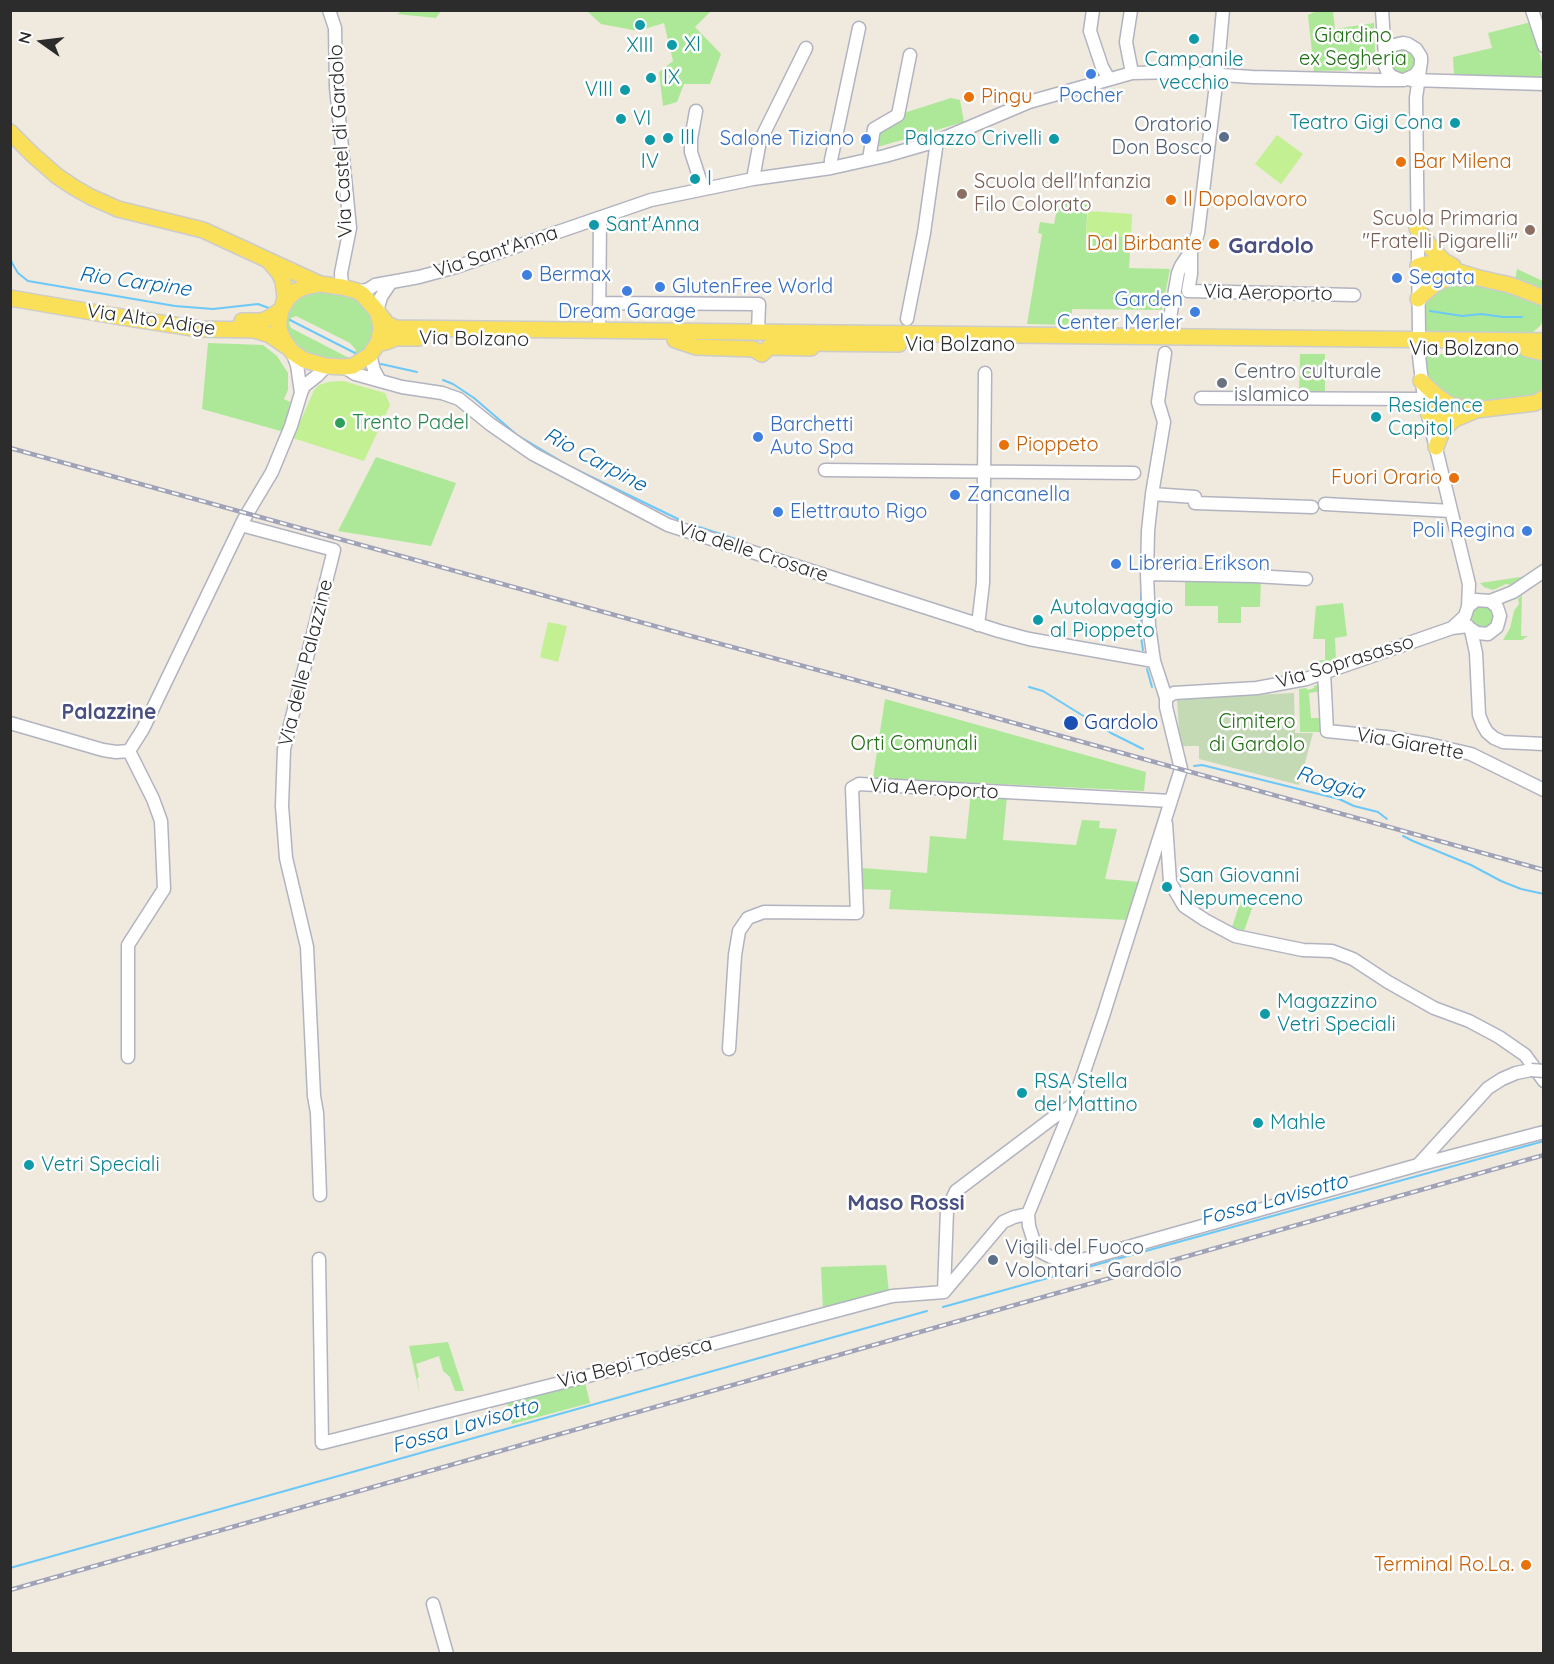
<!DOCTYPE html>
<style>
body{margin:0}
#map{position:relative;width:1554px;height:1664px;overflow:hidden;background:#efe9de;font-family:Quicksand,sans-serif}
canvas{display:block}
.frame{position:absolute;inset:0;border:12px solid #2c2c2c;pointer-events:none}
.north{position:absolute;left:12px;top:12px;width:60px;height:60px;-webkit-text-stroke:4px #fff;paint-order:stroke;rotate:284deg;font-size:16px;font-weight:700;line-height:24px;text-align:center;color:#2c2c2c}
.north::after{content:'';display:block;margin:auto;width:21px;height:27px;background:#2c2c2c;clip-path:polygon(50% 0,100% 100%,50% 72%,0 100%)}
</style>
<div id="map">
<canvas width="1554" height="1664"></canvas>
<div class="frame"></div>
<div class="north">N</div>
</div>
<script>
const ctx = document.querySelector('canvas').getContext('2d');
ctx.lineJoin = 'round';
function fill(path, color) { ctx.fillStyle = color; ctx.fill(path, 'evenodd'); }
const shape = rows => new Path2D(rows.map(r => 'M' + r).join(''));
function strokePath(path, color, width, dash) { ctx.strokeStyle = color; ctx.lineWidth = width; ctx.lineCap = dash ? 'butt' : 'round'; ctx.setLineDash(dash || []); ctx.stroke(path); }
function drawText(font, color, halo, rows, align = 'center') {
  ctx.font = font + ' Quicksand,sans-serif'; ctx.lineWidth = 5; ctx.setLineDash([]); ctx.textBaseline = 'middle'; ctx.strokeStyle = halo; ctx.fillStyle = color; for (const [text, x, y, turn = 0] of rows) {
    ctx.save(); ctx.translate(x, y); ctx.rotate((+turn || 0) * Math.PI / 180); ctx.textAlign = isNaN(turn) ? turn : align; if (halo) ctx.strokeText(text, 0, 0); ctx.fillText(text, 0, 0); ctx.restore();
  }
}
fill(shape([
 [1319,10,1333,11,1335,29,1374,23,1375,52,1374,59,1369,66,1365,70,1314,71,1308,15],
 [402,11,402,10,441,11,436,18,397,14],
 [587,11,711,11,695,27,721,54,710,84,684,84,677,102,663,106,659,72,673,61,664,23,638,31,601,24],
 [1531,22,1543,66,1543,79,1454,77,1453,57,1492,48,1488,33],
 [1406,48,1416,57,1413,70,1402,75,1391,69,1390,55,1393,51],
 [951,98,960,100,964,122,874,148,877,130,907,112],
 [1059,199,1088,200,1086,234,1131,237,1129,268,1170,269,1162,310,1072,309,1071,325,1027,324,1042,234,1038,233,1040,222,1054,224],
 [1517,269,1543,281,1543,292,1515,281],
 [1466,282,1529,298,1541,306,1543,312,1543,320,1541,325,1532,333,1525,334,1423,334,1422,300,1437,286],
 [314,292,323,292,341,295,356,300,362,304,371,315,373,321,374,330,373,338,364,352,350,360,331,359,312,355,296,347,288,333,287,317,290,309,299,298],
 [296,316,350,343,356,350,354,356,349,358,291,328,289,323,291,318],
 [208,343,263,345,277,356,288,373,288,390,284,399,290,402,284,432,202,409],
 [1300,354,1325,354,1325,395,1299,394],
 [1423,354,1531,354,1543,359,1543,392,1536,397,1451,404,1426,380],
 [376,457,456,483,431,546,338,531],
 [1527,576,1511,585,1506,584,1493,590,1484,587,1480,583],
 [1185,578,1261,579,1260,607,1241,607,1241,623,1218,623,1218,606,1185,606],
 [1522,595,1521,636,1528,636,1522,640,1503,640,1510,628,1514,611,1519,604,1518,599],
 [1343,603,1347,636,1335,638,1336,661,1311,669,1311,661,1325,660,1325,639,1313,639,1316,606],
 '1472 617a11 11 0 1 1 22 0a11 11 0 1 1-22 0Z',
 [1322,684,1322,691,1309,693,1311,718,1324,718,1325,732,1300,732,1299,689,1306,688,1308,690,1314,688,1314,686],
 [885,699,1146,772,1144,791,873,778],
 [971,793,1007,796,1003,840,1076,845,1082,820,1100,821,1099,828,1117,829,1105,879,1139,882,1127,920,889,909,891,890,861,889,862,868,927,873,930,836,966,839],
 [1243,894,1256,897,1244,931,1232,927],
 [886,1265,889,1292,823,1310,821,1267],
 [448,1342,464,1391,455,1391,450,1377,443,1371,439,1356,416,1364,419,1377,417,1378,420,1395,409,1346],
 [584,1378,590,1403,512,1424,506,1399]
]), '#ade898');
fill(shape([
 [1294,693,1295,733,1313,733,1299,785,1199,759,1199,746,1180,746,1177,699]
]), '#c4dab4');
fill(shape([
 [1277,135,1303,154,1281,184,1255,164],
 [1088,211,1132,214,1131,237,1086,234],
 [343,381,385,393,390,405,364,461,293,438,314,390,319,385,328,382],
 [548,622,567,626,558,662,540,657]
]), '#c2f093');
strokePath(shape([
 [1212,65,1213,52],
 [10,256,12,263,18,273,28,281,175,306,213,309,258,304,269,308],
 [1430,311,1462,316,1481,314,1503,317,1522,317],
 [290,320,355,353],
 [381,364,417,372],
 [443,380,453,384,474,398,517,435,564,463],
 [571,467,678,519],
 [693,525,745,542],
 [1141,592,1141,637,1143,650],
 [1147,669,1152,687],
 [1029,687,1043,691,1111,733,1143,749],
 [1194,766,1202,765,1339,799,1354,806,1378,812,1387,819],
 [1403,836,1413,841,1471,865,1501,881,1521,889,1544,894],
 [943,1307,1544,1141],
 [10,1568,927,1311]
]), '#6bc8f7', 2);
const minor = shape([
 [329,10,335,28,336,87,350,228,341,273,342,287],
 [1093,10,1090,31,1102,67,1109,79],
 [1131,10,1126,42,1132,73],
 [1382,10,1385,57],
 [1532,10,1544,46],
 [1411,80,1544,84],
 [696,111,691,139,691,152,703,189],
 [869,159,874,129,898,115,910,55],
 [831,168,831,160,859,28],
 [753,179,760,141,806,48],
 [1191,251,1191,274,1188,291,1354,295],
 [357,291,367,290,375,285,419,277,456,267,651,200,753,179,831,168,885,156,937,141,1029,102,1132,73,1178,72,1252,77,1379,80,1404,80,1415,75,1420,68,1421,62,1421,57,1416,49,1408,44,1403,43,1394,45,1390,48,1386,53,1384,63,1387,71,1391,76,1401,80],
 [599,303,759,304,758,332],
 [377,311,381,297,391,282],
 [907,319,924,233,937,141],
 [1168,329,1178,273,1181,266,1193,248,1198,233,1217,76,1223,10],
 [599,330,600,218],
 [1419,331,1416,98,1420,69],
 [292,352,297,365,301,393],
 [1165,353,1158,402,1164,422,1152,494,1148,531,1147,574,1149,626,1154,661,1166,698,1166,707,1181,769,1103,1016,1073,1104,1028,1214,1029,1226,1035,1245,1041,1252,1057,1260,1073,1262,1089,1258,1418,1165,1544,1132],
 [370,355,374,370,380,381],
 [1419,356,1424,399,1469,584,1468,607,1465,616,1452,628],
 [344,367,355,374,402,387,442,393,459,399,490,424,533,454,668,525,999,631,1029,639,1154,661],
 [1201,398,1424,399],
 [825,470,1134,473],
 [1152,494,1195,497,1195,503,1312,507],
 [1325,504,1451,511],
 [241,525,334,550,284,749,282,806,286,858,307,947,314,1096,317,1113,320,1195],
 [1147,574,1254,576,1306,579],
 [1490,601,1513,592,1544,571],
 [1468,607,1476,600,1490,601,1497,607,1500,616,1497,627,1488,634,1477,633,1468,627],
 [978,625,983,583,985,373],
 [1471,630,1476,653,1479,715,1483,725,1487,732,1494,738,1503,742,1544,744],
 [1324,672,1327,731,1386,737,1428,744,1471,754,1544,790],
 [1166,698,1174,693,1257,688,1306,679,1452,628,1468,626],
 [10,723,103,750,116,752,129,751,143,729,244,519,272,472,291,426,301,393,304,386,318,375,326,366],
 [1166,824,1170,882,1184,906,1205,920,1235,936,1303,950,1332,951,1353,959,1388,982,1434,1008,1469,1021,1499,1037,1525,1055,1544,1081],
 [729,1049,735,955,739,931,748,918,764,912,857,913,852,788,859,784,1171,801],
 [128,1057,128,945,164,889,161,821,153,799,129,751],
 [1418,1165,1488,1088,1502,1079,1516,1073,1531,1070],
 [319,1259,322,1443,667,1356,892,1296,944,1292,1003,1222,1014,1217,1028,1214],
 [944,1292,947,1210,956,1191,1054,1117,1073,1105],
 [433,1604,447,1654]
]);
const major = shape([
 [10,132,32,154,57,176,75,188,91,197,118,209,203,230,320,284],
 [1417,228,1433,250,1444,261,1453,266],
 [269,261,279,273,283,281,285,297,283,306],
 [1418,266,1424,264,1433,264,1479,278,1510,285,1544,298],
 [1418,266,1425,273,1437,277,1464,278],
 [320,284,342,287,357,291,363,295,377,311,380,321,381,330,378,343,370,355,353,366,344,367,326,366,304,360,292,352,283,339,279,329,279,320,281,310,288,298,296,291,305,287,320,284],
 [10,298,121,317,200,329,254,330,270,335,286,346],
 [1418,299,1436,283,1449,278],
 [377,311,387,324,396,328,1544,341],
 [242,321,262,321,269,318,281,310],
 [675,340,696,347,753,349,762,354,769,347,811,348],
 [378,343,386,342,396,338,419,338],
 [800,343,899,344],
 [1527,349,1544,353],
 [1421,381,1437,396,1450,405],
 [1476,410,1450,405,1439,405,1433,408,1428,413,1438,420,1453,420,1476,410,1535,403,1544,398],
 [1436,447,1442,432,1453,420]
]);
strokePath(minor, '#b2b3c1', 15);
strokePath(major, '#ccc', 18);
strokePath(minor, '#fff', 12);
strokePath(major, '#fae058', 15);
const rail = shape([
 [10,448,687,635,960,708,1544,870],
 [10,1590,1544,1155]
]);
strokePath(rail, '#a0a2b8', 4.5);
strokePath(rail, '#fff', 2, [7]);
const minorBridge = shape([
 [1531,1070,1544,1071]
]);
strokePath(minorBridge, '#b2b3c1', 15, []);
strokePath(minorBridge, '#fff', 12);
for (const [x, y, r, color] of [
 [640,25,6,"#0f9aa8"],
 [1194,39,6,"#0f9aa8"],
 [672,45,6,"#0f9aa8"],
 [1091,74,6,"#3f7fe0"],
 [651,78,6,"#0f9aa8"],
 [625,90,6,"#0f9aa8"],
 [969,97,6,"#e8710a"],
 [621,119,6,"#0f9aa8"],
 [1455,123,6,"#0f9aa8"],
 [1224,137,6,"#5c6f8a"],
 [668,138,6,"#0f9aa8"],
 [866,139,6,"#3f7fe0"],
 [1054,139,6,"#0f9aa8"],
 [650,140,6,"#0f9aa8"],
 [1401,162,6,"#e8710a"],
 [695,179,6,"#0f9aa8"],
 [962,194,6,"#8d6e63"],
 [1171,200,6,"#e8710a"],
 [594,225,6,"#0f9aa8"],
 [1530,230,6,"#8d6e63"],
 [1214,244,6,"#e8710a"],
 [527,275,6,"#3f7fe0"],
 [1397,278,6,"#3f7fe0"],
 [660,287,6,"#3f7fe0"],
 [627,291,6,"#3f7fe0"],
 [1195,312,6,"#3f7fe0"],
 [1222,383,6,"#6b7280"],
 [1376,417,6,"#0f9aa8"],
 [340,423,6,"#2e9e5b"],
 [758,437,6,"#3f7fe0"],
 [1004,445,6,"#e8710a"],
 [1454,478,6,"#e8710a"],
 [955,495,6,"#3f7fe0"],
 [778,512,6,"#3f7fe0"],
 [1527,531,6,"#3f7fe0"],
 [1116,564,6,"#3f7fe0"],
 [1038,620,6,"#0f9aa8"],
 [1071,723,8,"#1a4fb4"],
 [1167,887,6,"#0f9aa8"],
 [1265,1014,6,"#0f9aa8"],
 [1022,1093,6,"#0f9aa8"],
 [1258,1123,6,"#0f9aa8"],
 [29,1165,6,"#0f9aa8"],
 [993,1260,6,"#5c6f8a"],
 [1526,1565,6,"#e8710a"]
]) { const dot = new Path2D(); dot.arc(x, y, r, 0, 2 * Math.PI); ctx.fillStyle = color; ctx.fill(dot); strokePath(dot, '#fff', 2); }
drawText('20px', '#227016', '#fff', [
 ["Giardino",1353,36],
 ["ex Segheria",1353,59],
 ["Cimitero",1257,722],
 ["di Gardolo",1257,745],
 ["Orti Comunali",914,744]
]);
drawText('20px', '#0d838f', '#fff', [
 ["XI",684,45],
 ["XIII",640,46,"center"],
 ["Campanile",1194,60,"center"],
 ["vecchio",1194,83,"center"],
 ["IX",663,78],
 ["VIII",613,90,"right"],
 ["VI",633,119],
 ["Teatro Gigi Cona",1443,123,"right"],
 ["III",680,138],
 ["Palazzo Crivelli",1042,139,"right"],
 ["IV",650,162,"center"],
 ["I",707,179],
 ["Sant'Anna",606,225],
 ["Residence",1388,406],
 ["Capitol",1388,429],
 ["Autolavaggio",1050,608],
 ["al Pioppeto",1050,631],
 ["San Giovanni",1179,876],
 ["Nepumeceno",1179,899],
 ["Magazzino",1277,1002],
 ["Vetri Speciali",1277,1025],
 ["RSA Stella",1034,1082],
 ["del Mattino",1034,1105],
 ["Mahle",1270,1123],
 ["Vetri Speciali",41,1165]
], 'left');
drawText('20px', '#366cbe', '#fff', [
 ["Pocher",1091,96,"center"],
 ["Salone Tiziano",854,139,"right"],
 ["Bermax",539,275],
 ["Segata",1409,278],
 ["GlutenFree World",672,287],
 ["Garden",1183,300,"right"],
 ["Center Merler",1183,323,"right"],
 ["Dream Garage",627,312,"center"],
 ["Barchetti",770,425],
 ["Auto Spa",770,448],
 ["Zancanella",967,495],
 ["Elettrauto Rigo",790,512],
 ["Poli Regina",1515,531,"right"],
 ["Libreria Erikson",1128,564]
], 'left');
drawText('20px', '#c56008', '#fff', [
 ["Pingu",981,97],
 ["Bar Milena",1413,162],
 ["Il Dopolavoro",1183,200],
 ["Dal Birbante",1202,244,"right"],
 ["Pioppeto",1016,445],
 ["Fuori Orario",1442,478,"right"],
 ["Terminal Ro.La.",1514,1565,"right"]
], 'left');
drawText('20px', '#4e5e75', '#fff', [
 ["Oratorio",1212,125],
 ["Don Bosco",1212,148],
 ["Vigili del Fuoco",1005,1248,"left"],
 ["Volontari - Gardolo",1005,1271,"left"]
], 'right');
drawText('20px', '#2c2c2c', '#fff', [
 ["Via Castel di Gardolo",341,141,-93],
 ["Via Sant'Anna",496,252,-18],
 ["Via Aeroporto",1268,293,1],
 ["Via Alto Adige",151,320,8],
 ["Via Bolzano",474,339,1],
 ["Via Bolzano",960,345],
 ["Via Bolzano",1464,349],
 ["Via delle Crosare",753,552,18],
 ["Via Soprasasso",1345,662,-17],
 ["Via delle Palazzine",306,663,-76],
 ["Via Giarette",1410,744,10],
 ["Via Aeroporto",934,789,3],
 ["Via Bepi Todesca",635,1363,-14]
]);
drawText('20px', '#785e54', '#fff', [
 ["Scuola dell'Infanzia",974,182],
 ["Filo Colorato",974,205],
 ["Scuola Primaria",1518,219,"right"],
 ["\"Fratelli Pigarelli\"",1518,242,"right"]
], 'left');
drawText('20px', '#5b616d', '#fff', [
 ["Centro culturale",1234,372],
 ["islamico",1234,395]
], 'left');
drawText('20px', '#27864d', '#fff', [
 ["Trento Padel",352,423]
], 'left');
drawText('20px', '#164399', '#fff', [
 ["Gardolo",1084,723]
], 'left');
drawText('italic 21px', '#0564a8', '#fff', [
 ["Rio Carpine",135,282,8],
 ["Rio Carpine",595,460,28],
 ["Roggia",1330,783,17],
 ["Fossa Lavisotto",1274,1200,-15],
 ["Fossa Lavisotto",465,1426,-16]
]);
drawText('bold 21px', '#494f81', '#fff', [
 ["Palazzine",109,713]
]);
drawText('bold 22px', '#494f81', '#fff', [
 ["Gardolo",1271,246],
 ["Maso Rossi",906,1203]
]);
</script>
